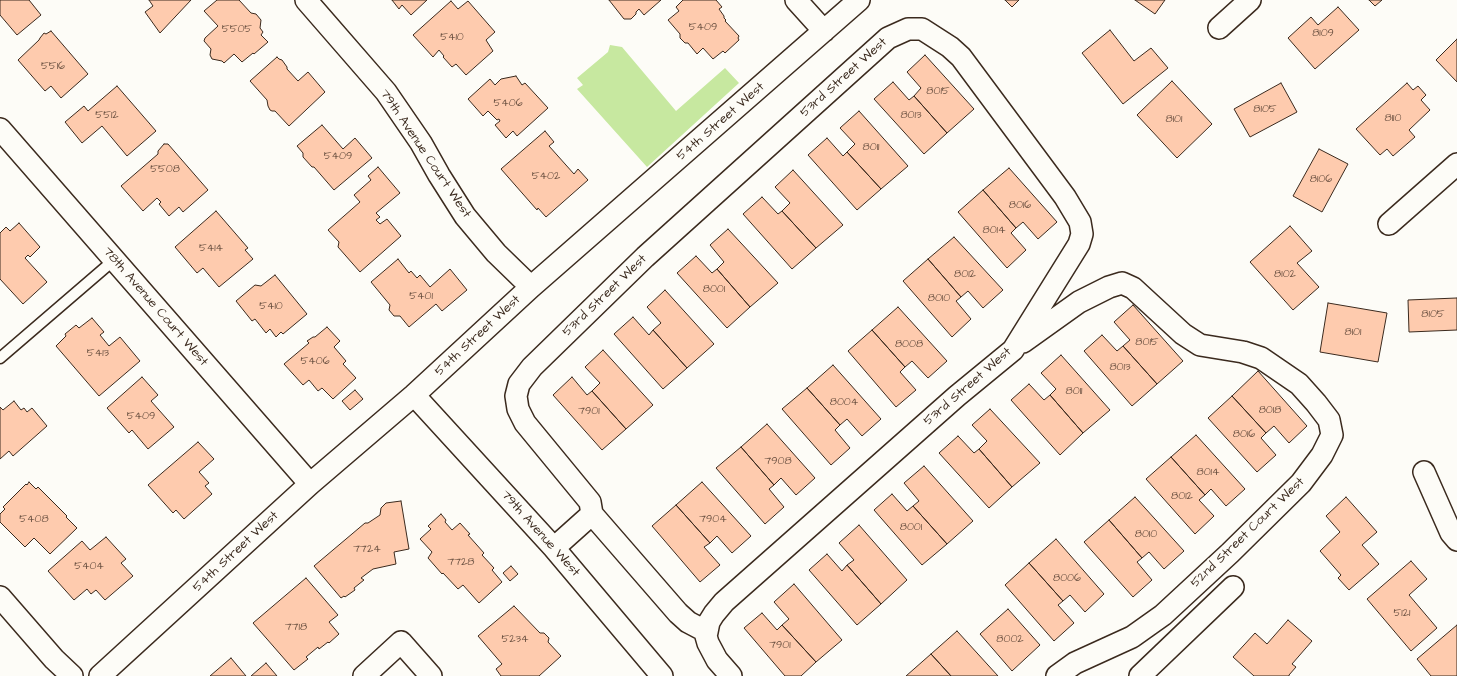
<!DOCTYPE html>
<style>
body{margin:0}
canvas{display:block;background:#fdfcf7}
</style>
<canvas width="1457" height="676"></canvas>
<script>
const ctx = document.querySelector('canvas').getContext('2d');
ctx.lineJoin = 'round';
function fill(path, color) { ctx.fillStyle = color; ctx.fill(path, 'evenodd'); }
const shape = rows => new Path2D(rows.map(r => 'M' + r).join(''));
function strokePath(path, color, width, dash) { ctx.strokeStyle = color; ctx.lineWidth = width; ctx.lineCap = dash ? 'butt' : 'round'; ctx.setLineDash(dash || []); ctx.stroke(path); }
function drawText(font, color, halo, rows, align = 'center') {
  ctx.font = font + ' "Architects Daughter",sans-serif'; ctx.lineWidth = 3.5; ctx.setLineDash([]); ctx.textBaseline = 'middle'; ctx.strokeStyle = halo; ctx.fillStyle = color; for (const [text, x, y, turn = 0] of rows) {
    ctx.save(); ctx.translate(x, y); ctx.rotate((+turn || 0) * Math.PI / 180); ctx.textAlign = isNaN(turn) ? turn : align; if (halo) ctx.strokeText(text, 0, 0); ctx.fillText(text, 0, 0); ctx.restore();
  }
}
fill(shape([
 [610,45,622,47,676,111,725,68,739,83,647,167,577,89,583,85,577,78,608,52]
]), '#c7e8a0');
const building = shape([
 [0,0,29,0,41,15,17,35,0,15,0,0],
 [149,0,191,0,160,33,145,12,153,6,149,0],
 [217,0,239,0,251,13,256,14,261,20,260,28,263,32,261,35,268,42,254,54,253,53,242,62,234,54,224,63,222,61,212,59,210,55,211,49,204,41,205,38,218,26,204,11,217,0],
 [392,0,427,0,411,15,402,5,399,9,392,0],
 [609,0,661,0,644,15,639,9,636,12,636,14,631,19,624,19,609,0],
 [683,0,716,0,722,7,719,9,724,16,724,18,726,20,725,21,739,36,738,38,739,40,725,53,723,51,713,59,703,48,697,54,688,43,685,43,680,38,680,34,668,20,679,11,676,7,683,0],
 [1005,0,1019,0,1012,7,1005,0],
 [1135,0,1165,0,1155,14,1135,0],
 [1369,0,1382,0,1375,6,1369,0],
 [451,1,458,9,468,1,495,32,486,40,493,51,466,75,456,64,452,67,443,57,444,56,439,50,433,57,413,35,451,1],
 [1338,7,1359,30,1315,69,1288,38,1311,17,1318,25,1338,7],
 [1110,30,1134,61,1151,48,1168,68,1123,104,1082,53,1110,30],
 [51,31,88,74,61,98,51,86,45,91,18,60,39,40,40,38,44,33,46,34,51,31],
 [1457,39,1457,82,1436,60,1457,39],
 [925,55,974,109,947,133,914,96,921,88,907,72,925,55],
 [277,57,279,59,282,60,287,67,287,69,298,81,308,72,325,92,289,126,275,111,272,111,270,110,268,106,267,100,250,81,277,57],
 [516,76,522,85,525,83,548,108,517,136,513,131,506,138,495,125,500,121,499,119,497,120,488,111,483,116,468,99,490,79,495,85,501,79,516,76],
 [1172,81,1212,124,1177,158,1137,115,1172,81],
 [893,82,909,100,914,96,947,133,924,154,874,99,893,82],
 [1281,83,1297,112,1250,137,1234,109,1281,83],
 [1407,83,1413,90,1418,86,1426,95,1421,100,1430,110,1409,130,1415,137,1393,156,1387,149,1380,155,1356,129,1407,83],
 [117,86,156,131,127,156,102,126,82,143,65,122,84,106,88,111,117,86],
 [859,111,908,166,881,189,847,152,855,144,840,128,859,111],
 [322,125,343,149,355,138,372,158,334,190,314,167,312,167,303,157,303,153,297,146,322,125],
 [545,131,554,142,549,146,574,174,578,169,588,180,546,217,538,208,537,210,501,169,545,131],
 [827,138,843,156,847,152,881,189,857,210,808,155,827,138],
 [164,144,168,144,208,190,183,212,179,207,169,216,159,204,161,202,157,198,143,211,121,186,158,154,158,151,164,144],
 [1319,149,1348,164,1322,212,1293,196,1319,149],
 [378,167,400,193,376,213,380,217,376,220,380,224,387,219,401,236,360,272,338,247,339,242,328,230,360,202,354,195,371,180,368,176,378,167],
 [1009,168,1057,222,1038,239,1023,222,1016,228,983,190,1009,168],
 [793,170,843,225,816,248,782,211,790,203,775,187,793,170],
 [983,190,1016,228,1011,233,1026,250,1007,268,958,212,983,190],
 [762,197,778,214,782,211,816,248,792,269,743,214,762,197],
 [216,211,248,248,245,250,253,259,219,287,203,268,197,273,175,247,216,211],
 [19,223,40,247,30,257,28,255,25,258,47,282,23,304,0,279,0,233,6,227,10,231,19,223],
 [1290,226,1312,251,1297,263,1319,287,1293,310,1250,262,1290,226],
 [728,229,778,283,750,307,717,269,724,262,710,245,728,229],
 [954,237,1003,290,983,308,968,291,961,297,928,259,954,237],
 [696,256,712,273,717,269,750,307,727,328,677,273,696,256],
 [398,259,409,273,411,271,417,278,420,275,430,287,450,269,467,290,442,311,436,304,409,327,400,316,394,316,389,310,390,305,371,282,398,259],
 [928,259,961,297,956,301,971,319,952,337,903,281,928,259],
 [275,275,307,314,283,334,281,332,276,337,270,329,266,333,255,319,252,321,236,301,255,285,261,286,275,275],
 [665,290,714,344,687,368,653,330,661,323,647,307,665,290],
 [1457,298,1457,330,1409,332,1408,300,1457,298],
 [1328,303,1387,313,1378,362,1320,352,1328,303],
 [1133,305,1183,361,1157,384,1123,346,1130,340,1114,322,1133,305],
 [898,307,947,361,928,378,912,361,905,367,872,330,898,307],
 [633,317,649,335,653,330,687,368,663,389,614,334,633,317],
 [92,318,104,332,100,335,109,346,120,337,140,361,99,396,56,346,66,336,65,334,76,325,79,328,92,318],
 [327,327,340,341,334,347,346,361,343,364,356,378,333,399,322,388,318,391,309,380,303,385,284,364,309,343,307,341,313,337,315,337,327,327],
 [872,330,905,367,900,372,916,390,896,407,848,351,872,330],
 [1102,335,1117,351,1123,346,1157,384,1132,406,1084,351,1102,335],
 [603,350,653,405,626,429,592,391,600,383,585,367,603,350],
 [1061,355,1110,410,1083,433,1050,395,1056,389,1041,373,1061,355],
 [833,365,881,419,862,436,847,419,840,425,807,388,833,365],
 [1258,371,1307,426,1289,443,1274,426,1266,433,1232,396,1258,371],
 [142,377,158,395,151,401,174,427,148,449,132,430,129,433,107,408,142,377],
 [572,377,587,395,592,391,626,429,602,450,553,395,572,377],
 [1029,384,1044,400,1050,395,1083,433,1060,455,1011,400,1029,384],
 [807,388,840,425,835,430,850,448,831,465,782,409,807,388],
 [355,390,363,399,350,410,342,401,355,390],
 [1232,396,1266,433,1261,438,1276,455,1257,472,1208,418,1232,396],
 [14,401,21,410,24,408,27,412,32,408,47,426,13,456,9,451,0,459,0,407,3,410,14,401],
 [990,409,1040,463,1012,487,979,449,987,441,972,425,990,409],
 [767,424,815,478,796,495,781,478,774,485,741,447,767,424],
 [1196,435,1245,489,1226,506,1211,489,1205,495,1171,457,1196,435],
 [958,436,974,453,979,449,1012,487,989,508,939,453,958,436],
 [198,442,214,459,199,472,209,483,205,486,212,494,184,519,176,510,173,513,148,485,198,442],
 [741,447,774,485,769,489,784,507,765,524,716,468,741,447],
 [1171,457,1205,495,1199,500,1214,516,1195,534,1146,479,1171,457],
 [924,466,973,521,947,544,913,506,919,501,904,483,924,466],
 [29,482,36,489,38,487,67,516,66,517,77,528,50,554,34,538,25,547,0,522,0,514,5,509,3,507,26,484,27,485,29,482],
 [702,482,751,536,732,553,717,536,710,543,676,505,702,482],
 [892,494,907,511,913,506,947,544,922,565,874,510,892,494],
 [1135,497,1184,551,1164,569,1149,552,1142,558,1109,520,1135,497],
 [1346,497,1377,532,1362,545,1379,564,1349,590,1338,578,1341,575,1320,551,1340,532,1326,516,1346,497],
 [401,501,409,549,394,552,396,564,373,569,361,578,364,580,354,588,355,590,345,597,344,596,341,598,314,566,365,523,368,523,380,515,381,508,386,503,401,501],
 [676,505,710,543,704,547,720,565,700,582,652,526,676,505],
 [441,514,446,520,445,522,452,530,460,523,470,534,468,535,484,553,482,555,494,568,492,570,502,582,479,603,463,585,458,589,443,573,442,574,428,558,432,552,420,539,431,529,428,526,441,514],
 [1109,520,1142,558,1137,562,1152,580,1133,597,1084,542,1109,520],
 [859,525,907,580,881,604,847,565,854,560,839,543,859,525],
 [106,537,126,559,121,563,133,576,105,600,96,590,91,594,87,589,74,600,48,571,82,541,90,550,106,537],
 [1056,539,1104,594,1085,612,1070,595,1063,601,1029,563,1056,539],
 [827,554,842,571,847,565,881,604,857,625,809,570,827,554],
 [1411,561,1427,579,1409,595,1437,628,1411,651,1367,599,1411,561],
 [1029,563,1063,601,1058,605,1074,623,1054,641,1005,585,1029,563],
 [511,566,518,574,510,581,503,573,511,566],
 [306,578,338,615,329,622,339,634,329,643,328,642,319,649,318,647,306,657,308,659,294,670,253,623,306,578],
 [794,584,842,640,816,662,782,625,789,619,774,602,794,584],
 [514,606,540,633,544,633,549,638,548,642,561,656,539,676,501,676,496,669,502,664,478,636,514,606],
 [1008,609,1040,645,1012,671,980,634,1008,609],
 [762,613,777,630,782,625,816,662,801,676,785,676,744,628,762,613],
 [1288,620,1312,641,1292,664,1296,667,1289,675,1289,676,1254,676,1233,657,1255,633,1267,644,1288,620],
 [1457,625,1457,676,1431,676,1417,659,1457,625],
 [957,631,998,676,951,676,931,654,957,631],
 [931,654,951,676,906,676,931,654],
 [231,658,246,676,210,676,231,658],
 [266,663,277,676,251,676,266,663]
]);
fill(building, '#fecbae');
strokePath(building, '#3b2a1e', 1);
const service = shape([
 [0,358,114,260]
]);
const minor = shape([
 [306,0,386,92,421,143,439,175,465,216,496,253,531,287],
 [796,0,824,31],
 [1219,28,1250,0],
 [0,129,310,484],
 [1389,224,1457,164],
 [1023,342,1079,302,1109,287,1122,283,1133,288,1183,334,1200,345,1243,352,1261,358,1299,384,1316,403,1329,420,1332,435,1322,455,1301,483,1230,553,1163,615,1132,637,1075,663,1057,676],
 [414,395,554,548,662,676],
 [1424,472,1451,533,1457,540],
 [554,548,592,514],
 [0,597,54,659,72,676],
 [707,632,688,622,678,613,592,514,590,502,525,423,518,409,516,396,519,384,532,367,645,257,888,38,908,29,922,29,950,47,961,57,1065,197,1080,222,1082,234,1079,244,1013,350,957,396,724,602,714,614,709,622,707,632,706,636,708,643,717,660,731,676],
 [100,676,310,484,414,395,531,287,859,0],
 [364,676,401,642,431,676],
 [1140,676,1233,587]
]);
strokePath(service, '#3b2a1e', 13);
strokePath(minor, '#3b2a1e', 24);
strokePath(service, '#fdfcf7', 10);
strokePath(minor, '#fdfcf7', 21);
drawText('11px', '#6c5242', null, [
 ["5409",703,28],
 ["5505",237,30],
 ["8109",1323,34],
 ["5410",452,38],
 ["5516",53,67],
 ["8015",938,92],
 ["5406",508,104],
 ["8105",1265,110],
 ["5512",107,116],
 ["8013",911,116],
 ["8110",1393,119],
 ["8101",1174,120],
 ["8011",871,148],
 ["5409",338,157],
 ["5508",165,170],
 ["5402",546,177],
 ["8106",1321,180],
 ["8016",1020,206],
 ["8014",994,231],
 ["5414",211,249],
 ["8012",965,275],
 ["8102",1285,275],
 ["8001",714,290],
 ["5401",421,297],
 ["8010",939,299],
 ["5410",271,307],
 ["8105",1433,315],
 ["8101",1353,333],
 ["8015",1147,343],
 ["8008",909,345],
 ["5413",98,354],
 ["5406",315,362],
 ["8013",1120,368],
 ["8011",1074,392],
 ["8004",844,403],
 ["8018",1270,411],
 ["7901",589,412],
 ["5409",141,417],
 ["8016",1244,435],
 ["7908",778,462],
 ["8014",1208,473],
 ["8012",1182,497],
 ["5408",34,520],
 ["7904",713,520],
 ["8001",911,528],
 ["8010",1146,535],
 ["7724",367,550],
 ["7728",461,563],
 ["5404",89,567],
 ["8006",1067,579],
 ["5121",1402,614],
 ["7718",296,628],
 ["5234",515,640],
 ["8002",1010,640],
 ["7901",780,646]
]);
drawText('13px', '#3b2a1e', '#fdfcf7', [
 ["53rd Street West",844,78,-42],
 ["54th Street West",721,122,-41],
 ["79th Avenue Court West",425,154,56],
 ["53rd Street West",605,296,-44],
 ["78th Avenue Court West",155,307,49],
 ["54th Street West",478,336,-43],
 ["53rd Street West",968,387,-41],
 ["52nd Street Court West",1248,533,-44],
 ["79th Avenue West",540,534,48],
 ["54th Street West",236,552,-43]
]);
</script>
